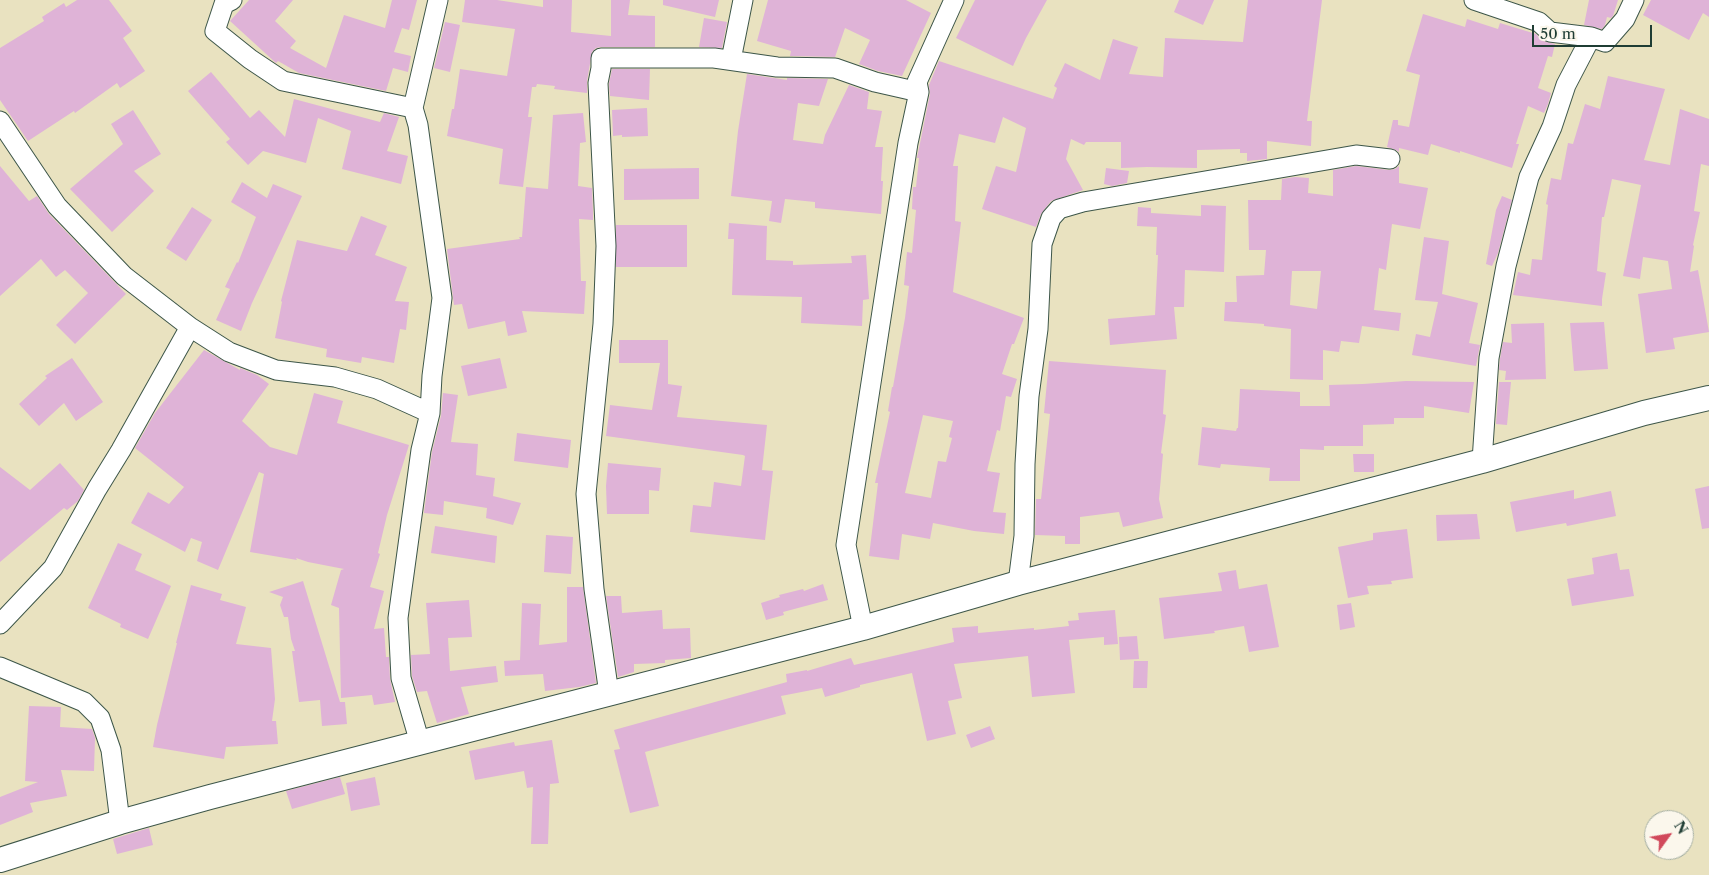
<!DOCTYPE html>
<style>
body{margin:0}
#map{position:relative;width:1709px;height:875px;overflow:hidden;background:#e9e2c0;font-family:"Libre Caslon Text",serif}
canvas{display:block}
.north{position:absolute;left:1644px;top:810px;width:50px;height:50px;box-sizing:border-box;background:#fbf7ec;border:1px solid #a3ada2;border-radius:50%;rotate:58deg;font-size:14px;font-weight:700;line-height:20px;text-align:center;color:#1f3d34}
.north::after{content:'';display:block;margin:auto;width:18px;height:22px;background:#d1495b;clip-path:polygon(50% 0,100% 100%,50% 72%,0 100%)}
.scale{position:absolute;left:1532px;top:25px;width:120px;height:22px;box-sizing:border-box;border:2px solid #1f3d34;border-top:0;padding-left:6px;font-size:15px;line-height:18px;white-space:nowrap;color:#1f3d34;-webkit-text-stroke:4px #fbf7ec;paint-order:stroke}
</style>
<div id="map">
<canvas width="1709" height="875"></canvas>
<div class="north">N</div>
<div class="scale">50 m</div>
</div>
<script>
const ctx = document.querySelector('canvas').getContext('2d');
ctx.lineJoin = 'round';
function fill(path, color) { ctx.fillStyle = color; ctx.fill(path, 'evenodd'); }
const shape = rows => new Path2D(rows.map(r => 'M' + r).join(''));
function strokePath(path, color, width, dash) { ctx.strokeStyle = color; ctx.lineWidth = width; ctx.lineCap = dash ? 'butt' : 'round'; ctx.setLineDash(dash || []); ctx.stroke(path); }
fill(shape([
 [77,0,109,0,132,31,123,38,145,71,120,88,117,83,75,113,74,111,28,141,0,100,0,48,44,21,42,17,64,3,66,7],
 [249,0,293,0,275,21,296,41,290,48,326,68,344,15,385,28,392,0,417,0,409,30,402,28,394,52,411,56,408,72,393,68,386,91,299,73,278,61,276,63,230,21],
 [465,0,497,0,543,7,543,0,572,0,571,32,611,36,611,0,630,0,628,15,655,16,655,47,601,47,596,48,592,52,587,81,587,93,554,89,555,86,537,84,536,87,532,87,528,117,532,117,523,187,499,184,503,149,447,136,452,109,454,109,460,69,507,76,515,29,462,22],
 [663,0,719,0,715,17,663,5],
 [768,0,906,0,931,13,902,76,878,71,859,64,870,40,845,28,835,57,790,56,791,51,757,41],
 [975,0,1047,0,1026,38,1013,66,956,38],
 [1179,0,1214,0,1203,25,1174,12],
 [1248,0,1322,0,1307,121,1312,121,1311,146,1267,141,1267,159,1247,161,1247,153,1240,153,1240,149,1197,150,1197,168,1147,167,1121,168,1121,142,1086,142,1084,145,1071,139,1066,159,1083,190,1051,201,1041,214,1036,227,982,209,996,166,1016,172,1026,128,1003,117,995,143,959,134,953,166,958,166,955,221,961,222,953,292,1024,318,1014,344,1012,344,1002,374,1017,379,1011,397,1006,396,1000,431,997,430,987,471,1000,473,993,512,1006,513,1004,534,974,531,933,523,930,539,902,534,899,560,869,556,878,483,875,483,890,412,888,411,892,387,893,387,905,318,909,286,904,285,907,252,912,253,916,210,912,209,913,187,916,187,919,158,917,158,930,94,929,85,939,61,1053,99,1057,88,1054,86,1065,63,1100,80,1113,39,1138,47,1129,74,1163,77,1165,38,1243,42],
 [923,415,953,421,949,437,952,438,946,462,938,461,931,498,905,493],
 [1589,0,1618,0,1613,16,1611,18,1607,17,1605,25,1602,29,1584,25],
 [1651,0,1709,0,1709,17,1703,13,1689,40,1643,15],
 [1423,14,1465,27,1467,19,1498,29,1500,23,1536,34,1543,41,1555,44,1552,57,1548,56,1538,88,1551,93,1548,104,1544,113,1528,106,1516,144,1519,144,1512,168,1460,151,1460,153,1431,144,1428,155,1399,148,1399,152,1396,150,1387,147,1393,120,1398,120,1398,125,1409,127,1420,75,1406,71],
 [704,18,727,22,722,48,699,47],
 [445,22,460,25,450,72,434,68],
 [612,69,650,69,649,100,610,96,609,84],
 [211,72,250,118,259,110,285,137,294,99,380,122,384,113,399,117,387,151,408,156,401,184,342,169,351,131,318,118,306,163,263,151,248,165,226,142,230,139,188,91],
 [747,74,787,80,787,78,828,79,819,106,798,103,793,140,823,144,825,135,849,85,869,92,867,109,882,111,875,147,883,147,881,181,883,181,881,214,815,208,815,202,785,199,781,223,769,221,772,201,731,196,738,131],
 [1608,76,1665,89,1644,160,1670,165,1680,109,1709,119,1709,166,1701,164,1694,211,1700,212,1693,245,1694,246,1690,272,1698,270,1709,332,1673,338,1675,349,1646,353,1638,294,1672,289,1668,261,1643,257,1640,279,1623,276,1641,185,1612,179,1604,217,1602,217,1597,271,1606,273,1602,299,1602,306,1513,295,1518,272,1530,275,1532,259,1542,260,1548,205,1546,204,1551,178,1561,180,1568,143,1573,144,1585,104,1600,109],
 [647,108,648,136,622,137,622,135,613,136,612,110],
 [133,110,161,154,134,171,154,191,112,232,70,189,123,144,111,124],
 [583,113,586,142,580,143,578,186,592,188,593,213,593,220,579,219,581,281,586,281,584,314,522,311,527,332,508,336,505,321,468,329,462,304,454,305,447,249,520,239,519,237,522,237,526,187,548,189,553,115],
 [0,166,29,201,37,196,49,214,126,294,75,344,56,325,88,293,65,270,56,277,41,259,0,296],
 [1356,166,1389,170,1395,169,1399,166,1399,183,1428,188,1420,229,1392,224,1386,270,1379,268,1374,310,1401,313,1399,331,1362,326,1359,343,1341,341,1339,352,1323,350,1323,380,1290,379,1291,329,1264,326,1264,324,1224,321,1225,302,1237,302,1236,276,1264,275,1266,250,1249,250,1248,200,1281,200,1282,179,1295,177,1309,178,1308,193,1333,196,1333,170],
 [1292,271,1321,271,1317,309,1290,305],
 [699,168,699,199,624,200,624,169],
 [1106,168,1129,171,1127,183,1112,186,1104,184],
 [242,182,267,198,273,184,302,196,252,303,241,331,216,320,230,289,225,287,237,262,238,263,256,217,231,202],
 [1502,196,1512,200,1498,253,1492,266,1486,264,1496,210],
 [1201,205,1226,206,1224,272,1185,270,1184,307,1174,307,1177,339,1110,345,1108,319,1155,315,1158,255,1156,255,1157,227,1137,226,1138,207,1151,208,1151,213,1201,216],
 [192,207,212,220,186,261,166,248],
 [361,216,387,226,375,255,407,267,395,301,409,302,406,330,400,329,394,363,362,357,361,363,326,357,327,349,275,338,282,302,281,301,297,240,347,251],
 [729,223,767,226,766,260,793,261,793,265,852,263,851,256,866,255,869,299,863,300,862,326,801,323,802,297,732,295,734,239,728,239],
 [616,225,687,225,687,267,616,267],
 [1424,237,1449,241,1442,294,1478,303,1469,343,1480,345,1476,366,1412,355,1416,334,1430,337,1438,302,1415,300],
 [1604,322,1608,369,1574,371,1570,323],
 [1544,323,1546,379,1505,380,1506,371,1499,370,1500,359,1503,342,1512,343,1511,324],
 [619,340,668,340,668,384,682,386,677,417,767,425,762,470,773,471,765,540,690,532,693,505,711,507,714,482,741,486,745,456,743,455,606,436,610,405,652,410,660,363,619,363],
 [204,350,240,370,240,368,257,375,269,384,242,421,270,447,297,455,314,393,343,401,337,423,409,445,387,515,378,553,380,554,370,587,384,591,374,629,384,628,386,657,389,657,390,679,395,702,374,705,372,695,341,698,339,608,331,605,341,570,344,569,308,562,296,558,297,560,250,552,264,474,259,472,218,570,197,561,202,542,191,538,185,552,131,523,148,492,169,504,184,487,135,448,155,413],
 [72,358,103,402,76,421,64,403,39,426,19,404,47,378,45,376],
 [500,358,507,388,468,396,461,366],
 [1049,361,1166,370,1163,414,1166,415,1161,453,1163,454,1159,499,1163,518,1123,527,1119,512,1080,517,1080,544,1065,544,1065,536,1035,535,1036,499,1041,499,1050,414,1044,413],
 [1406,381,1474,382,1469,413,1424,406,1424,418,1394,418,1394,424,1363,425,1363,446,1324,446,1324,450,1300,449,1300,481,1269,481,1270,468,1221,464,1220,468,1198,465,1202,427,1236,431,1237,428,1238,428,1240,389,1300,392,1300,406,1330,406,1329,385,1363,384],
 [1499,382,1511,382,1507,425,1496,424],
 [443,393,458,395,451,442,478,444,476,475,495,478,493,496,521,503,513,525,486,518,487,508,444,501,443,515,424,513,432,452,441,416],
 [517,433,571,440,568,468,514,461],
 [1353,454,1374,454,1374,472,1354,472],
 [60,463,84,490,78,501,67,510,64,508,0,562,0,467,30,490],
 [608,463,661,468,659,491,649,490,649,514,607,514,606,486],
 [1709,486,1709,528,1702,529,1695,489],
 [1574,490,1574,499,1611,491,1616,516,1567,526,1566,523,1516,532,1510,502],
 [1477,514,1480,539,1437,541,1436,515],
 [435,526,497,536,495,563,431,553],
 [1407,529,1413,578,1391,581,1392,584,1367,586,1369,594,1348,598,1338,547,1373,540,1373,533],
 [546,535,573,537,571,574,544,572],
 [118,543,142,554,135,570,171,586,148,639,120,627,121,624,88,608],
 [1617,553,1620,570,1629,569,1634,596,1572,606,1567,579,1594,574,1592,558],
 [1236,570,1239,589,1267,584,1279,647,1249,652,1244,626,1214,631,1215,633,1164,639,1159,598,1222,591,1218,573],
 [303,581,340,702,345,702,347,724,322,726,320,700,299,702,292,651,295,651,291,639,288,617,284,617,280,605,283,597,269,592],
 [823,584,828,600,783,612,784,615,766,620,761,603,780,597,779,595,803,589,804,591],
 [191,585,222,594,220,600,246,607,236,644,271,648,275,699,272,721,276,721,278,744,226,747,224,759,153,747,157,725,177,643,176,643],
 [567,587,583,587,596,683,579,687,545,691,543,674,505,676,504,661,520,660,522,603,541,604,539,645,567,642],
 [606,596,621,596,622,613,662,610,663,629,690,628,691,658,665,660,665,663,634,664,634,672,618,677],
 [469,600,472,637,448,638,450,671,496,666,498,682,461,687,469,714,437,723,427,691,417,692,412,676,411,655,430,654,426,603],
 [1351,603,1355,627,1340,630,1337,605],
 [1115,610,1118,644,1104,645,1104,637,1069,640,1075,693,1032,697,1028,656,954,664,962,698,948,701,956,734,927,741,912,673,860,685,860,687,825,697,822,688,781,696,786,714,645,752,659,806,630,813,614,750,620,749,614,730,787,682,786,674,807,670,807,671,851,658,854,665,954,642,952,628,978,626,978,633,1034,628,1034,630,1069,626,1068,621,1079,620,1078,613],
 [1137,636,1139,659,1120,660,1119,637],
 [1134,661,1148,661,1147,688,1133,688],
 [29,706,61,707,60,727,92,729,95,738,94,771,61,770,67,796,30,803,33,812,0,825,0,797,38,782,25,781],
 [990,726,995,739,971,748,966,735],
 [552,740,559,783,550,784,548,844,531,844,533,787,527,788,524,771,475,780,469,751,514,742,515,746],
 [340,777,345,794,292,809,286,791],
 [375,777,380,805,351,811,346,783],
 [149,828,153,845,117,854,113,839]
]), '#dfb3d7');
const minor = shape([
 [232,0,224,4,215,31,250,59,283,81,413,108],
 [1474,0,1539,22,1550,32,1591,37,1605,42,1625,19,1634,0],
 [731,60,743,0],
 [0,121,57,206,124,276,190,327,229,352,276,370,335,377,377,389,430,413],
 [1482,461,1489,358,1506,266,1529,177,1552,127,1566,85,1591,37],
 [1018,583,1024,536,1025,464,1029,396,1038,329,1042,244,1051,218,1059,209,1083,202,1356,155,1390,159],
 [0,624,53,568,97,489,121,450,190,327],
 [863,628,846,545,908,143,919,92,917,82,954,0],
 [0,667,84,702,100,718,111,750,120,822],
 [609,694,594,589,586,494,603,324,606,246,598,83,601,68,601,58,714,58,777,67,835,68,875,82,919,92],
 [420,743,401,678,398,618,421,450,430,413,432,376,442,298,418,125,413,108,438,0]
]);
const tertiary = shape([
 [0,860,120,822,210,797,863,628,1018,583,1482,461,1644,413,1709,398]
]);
strokePath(minor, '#3d5649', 21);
strokePath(tertiary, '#3d5649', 26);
strokePath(minor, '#fff', 19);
strokePath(tertiary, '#fff', 24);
</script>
